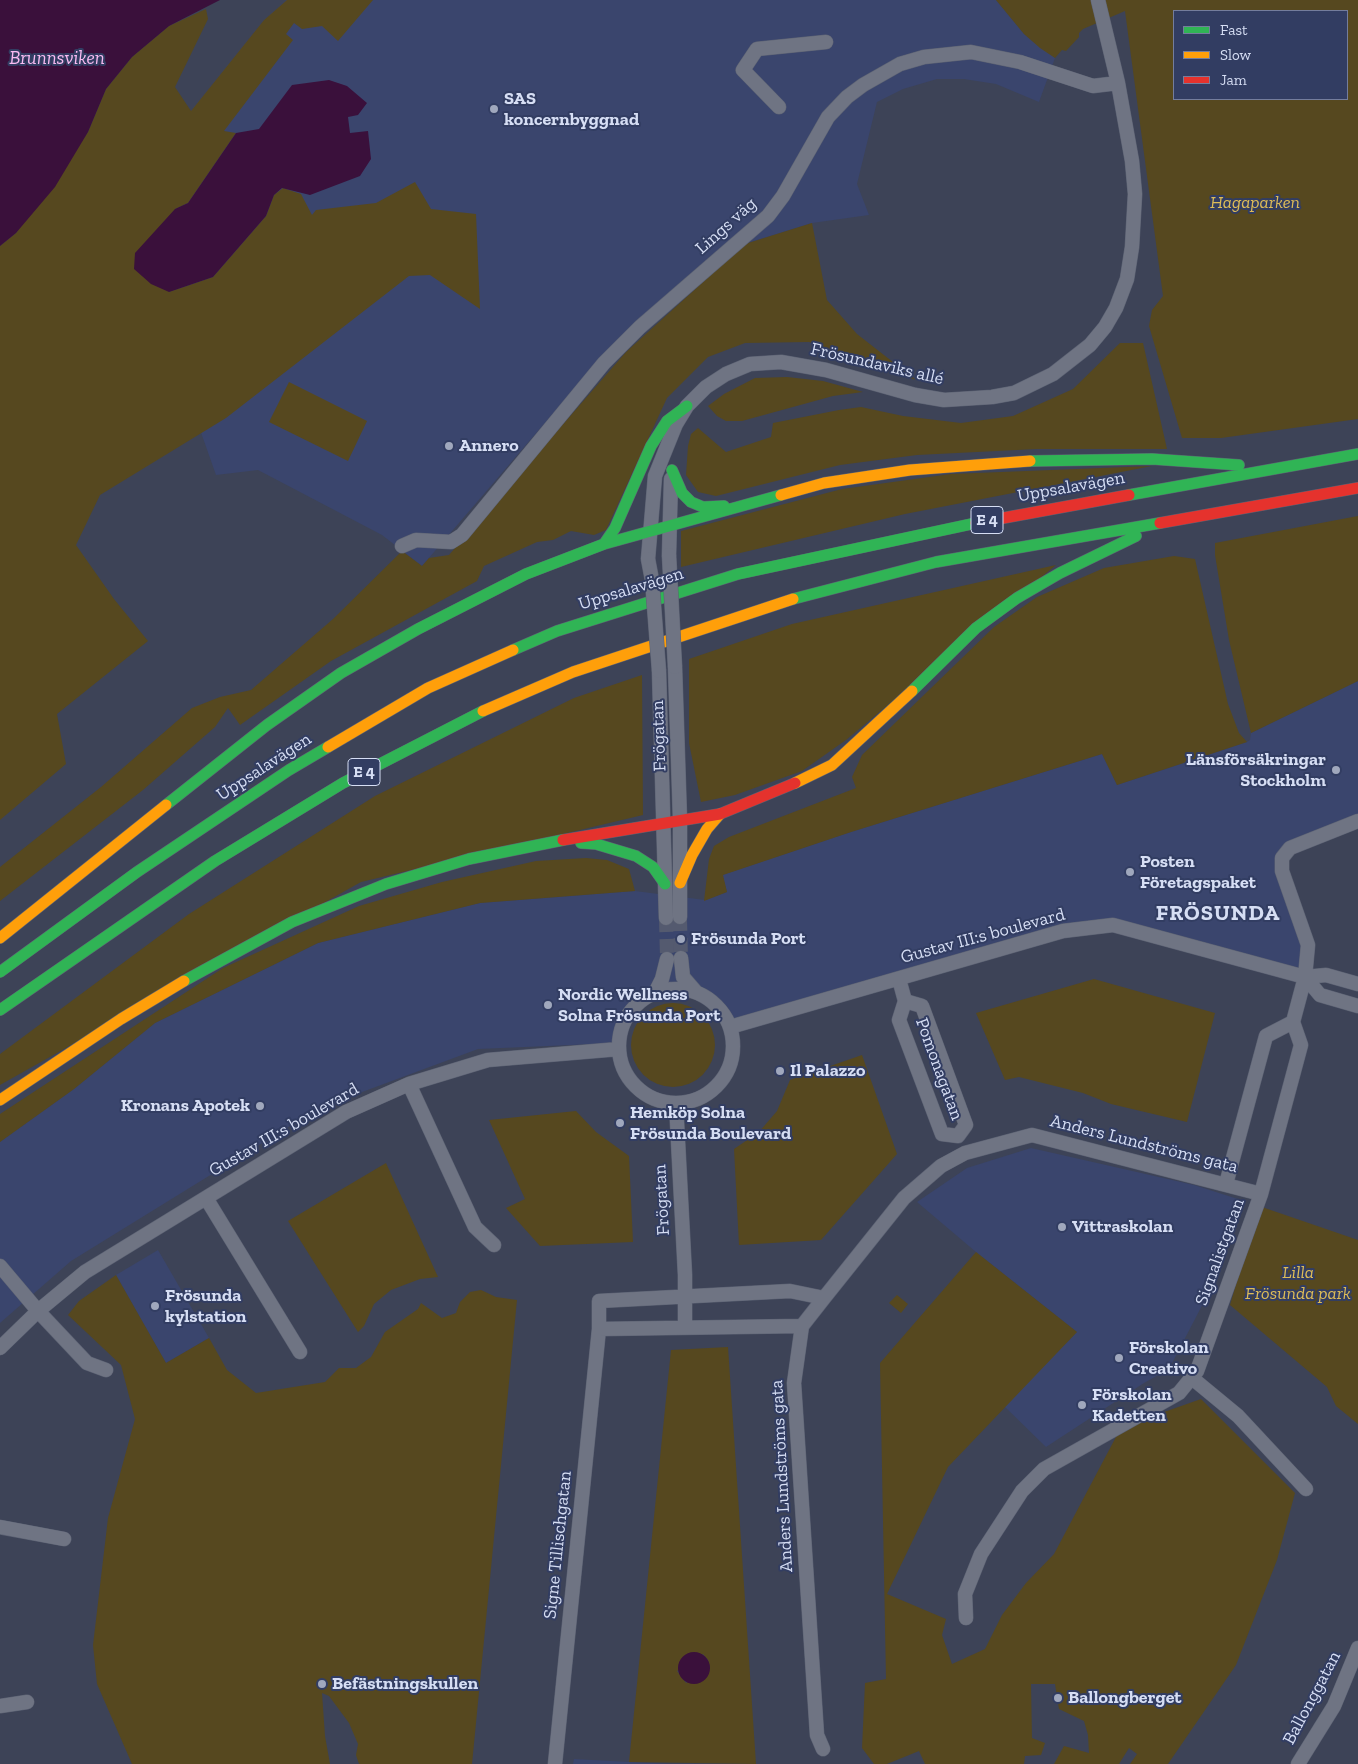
<!DOCTYPE html>
<meta charset="utf-8">
<style>
body{margin:0}
#map{position:relative;width:1358px;height:1764px;overflow:hidden;background:#3d4357;font-family:"Zilla Slab",serif}
canvas{display:block}
.legend{position:absolute;left:1173px;top:10px;width:175px;height:90px;box-sizing:border-box;background:#323d62;border:1px solid #747d9c;margin:0;padding:6px 9px;list-style:none;font-size:15px;color:#d6def4}
.legend li{display:flex;align-items:center;gap:10px;height:25px}
.legend b{width:25px;border:1px solid #747d9c}
</style>
<div id="map">
<canvas width="1358" height="1764"></canvas>
<ul class="legend">
<li><b style="height:6px;background:#30b455"></b>Fast</li>
<li><b style="height:6px;background:#ff9f0a"></b>Slow</li>
<li><b style="height:6px;background:#e5322d"></b>Jam</li>
</ul>
</div>
<script>
const ctx = document.querySelector('canvas').getContext('2d');
ctx.lineJoin = 'round';
function fill(path, color) { ctx.fillStyle = color; ctx.fill(path, 'evenodd'); }
const shape = rows => new Path2D(rows.map(r => 'M' + r).join(''));
function strokePath(path, color, width, dash) { ctx.strokeStyle = color; ctx.lineWidth = width; ctx.lineCap = dash ? 'butt' : 'round'; ctx.setLineDash(dash || []); ctx.stroke(path); }
function drawText(font, color, halo, rows, align = 'center') {
  ctx.font = font + ' "Zilla Slab",serif'; ctx.lineWidth = 4; ctx.setLineDash([]); ctx.textBaseline = 'middle'; ctx.strokeStyle = halo; ctx.fillStyle = color; for (const [text, x, y, turn = 0] of rows) {
    ctx.save(); ctx.translate(x, y); ctx.rotate((+turn || 0) * Math.PI / 180); ctx.textAlign = isNaN(turn) ? turn : align; if (halo) ctx.strokeText(text, 0, 0); ctx.fillText(text, 0, 0); ctx.restore();
  }
}
fill(shape([
 [287,0,996,0,1024,34,1055,58,1039,102,996,84,964,79,937,79,903,89,877,102,857,184,869,215,812,223,715,253,599,360,422,566,382,535,258,470,216,475,172,350,191,111,264,20],
 [1358,681,1358,819,1281,857,1307,945,1304,976,1112,924,730,1025,725,1013,716,1003,696,990,672,987,654,991,641,999,626,1014,619,1031,618,1043,478,1049,319,1108,71,1261,0,1323,0,1142,74,1089,155,1023,318,943,480,903,635,891,705,900,727,892,722,875,851,832,1102,754,1117,785,1247,742,1250,740,1251,733],
 [1031,1148,1194,1185,1244,1201,1208,1294,1169,1369,1144,1383,1046,1447,1004,1406,1077,1332,976,1252,917,1202,967,1168],
 [158,1250,209,1338,166,1363,116,1275],
 [574,1759,629,1762,672,1764,573,1764]
]), '#3a456d');
fill(shape([
 [287,0,373,0,338,41,322,26,302,29,294,23,286,34,293,40,224,131,236,133,188,203,175,209,169,292,213,277,266,216,274,195,283,188,301,194,312,215,316,210,376,203,415,182,431,209,476,214,480,309,430,275,409,276,226,418,100,495,76,545,114,599,148,641,57,714,66,764,0,820,0,246,16,233,88,132,106,89,132,57,169,26,206,9,208,19,175,87,191,111,264,20],
 [996,0,1358,0,1358,419,1221,438,1182,438,1149,326,1152,310,1163,296,1125,11,1083,29,1079,33,1079,37,1066,51,1062,50,1055,58,1040,48,1024,34],
 [1174,11,1347,11,1347,99,1174,99],
 [812,223,827,300,857,334,916,380,809,342,745,343,708,357,667,398,606,530,594,535,571,531,553,540,537,542,484,566,477,581,331,661,240,725,228,708,215,727,143,790,0,901,0,867,101,787,192,708,220,697,251,690,333,619,402,551,422,566,429,558,449,555,626,352,745,244],
 [1120,343,1143,343,1167,449,1037,449,917,455,840,465,716,496,698,492,686,475,688,446,691,434,698,428,726,452,771,437,773,423,839,410,861,407,903,416,961,423,1013,416,1073,389],
 [787,377,823,381,863,392,833,396,742,421,726,421,717,416,708,406,724,394,755,378],
 [289,382,367,421,348,461,269,422],
 [1152,466,905,514,681,567,681,531,842,489,951,474],
 [1358,516,1358,681,1251,733,1229,640,1215,555,1215,543],
 [1174,556,1195,559,1228,704,1239,733,1247,742,1117,785,1102,754,851,832,723,875,727,892,704,901,709,859,714,846,729,837,856,788,852,777,862,755,994,627,1037,597,1104,568],
 [1056,565,846,740,802,771,735,795,701,802,689,743,689,659,792,624],
 [642,675,643,815,361,882,0,1085,0,1054,189,914,375,796,574,698],
 [586,858,607,860,629,869,635,891,480,903,318,943,155,1023,74,1089,0,1142,0,1114,223,968,359,906,442,882,536,861],
 [1094,979,1215,1013,1187,1122,1111,1104,1083,1093,1019,1077,1005,1080,976,1013],
 '631 1045a42 42 0 1 1 84 0a42 42 0 1 1-84 0Z',
 [862,1055,897,1154,821,1240,739,1245,734,1149,759,1132,777,1111,790,1080],
 [576,1111,596,1132,629,1156,633,1242,540,1246,506,1208,525,1199,489,1120],
 [386,1163,438,1277,420,1279,391,1290,374,1304,364,1326,358,1332,288,1221],
 [1259,1206,1358,1240,1358,1424,1336,1406,1327,1387,1230,1305],
 [976,1252,1077,1332,948,1467,887,1594,946,1619,942,1635,952,1664,985,1649,1002,1615,1026,1583,1054,1554,1117,1435,1150,1417,1201,1399,1295,1493,1277,1560,1236,1665,1168,1764,1130,1764,1137,1754,1129,1748,1119,1764,1054,1764,1064,1746,1089,1753,1088,1735,1084,1721,1059,1709,1055,1684,1031,1684,1032,1738,1045,1743,1041,1755,1025,1756,1024,1764,925,1764,919,1751,887,1764,874,1764,862,1748,865,1683,886,1679,880,1363],
 [116,1275,166,1363,209,1338,227,1370,256,1393,325,1382,339,1368,356,1368,371,1357,385,1332,418,1309,421,1303,442,1318,456,1313,460,1302,470,1292,481,1290,496,1297,517,1300,472,1764,359,1764,356,1755,358,1744,349,1723,329,1696,322,1693,325,1736,330,1764,132,1764,97,1684,93,1645,108,1518,135,1419,121,1365,68,1315,79,1301],
 [897,1295,908,1304,901,1313,889,1303],
 [728,1347,756,1764,629,1762,671,1350],
 [703,1654,708,1660,710,1668,686,1683,677,1671]
]), '#56481f');
fill(shape([
 [0,0,220,0,169,26,132,57,106,89,88,132,55,187,16,233,0,246],
 [329,80,347,86,367,103,358,115,348,117,350,133,368,131,371,159,360,176,310,195,282,188,274,195,266,216,213,277,169,292,151,284,134,269,135,253,175,209,188,203,236,133,259,129,292,85],
 '678 1668a16 16 0 1 1 32 0a16 16 0 1 1-32 0Z'
]), '#3a103b');
strokePath(shape([
 [680,917,681,958],
 [666,918,667,959]
]), '#545a6f', 14, [14, 7]);
const street = shape([
 [779,107,743,70,757,49,826,42],
 [402,546,416,540,451,542,462,535,604,363,640,327,768,216,783,196,828,117,847,97,863,85,900,64,924,57,971,52,1020,62,1093,86,1118,83],
 [669,555,671,479],
 [648,559,655,476,676,424,687,406,706,387,726,374,750,364,781,362,826,370,915,395,944,400,992,397,1014,393,1053,374,1090,345,1105,327,1116,308,1127,279,1132,247,1135,194,1132,161,1118,83,1098,0],
 [675,667,680,820,680,917],
 [659,671,666,918],
 [681,958,683,977,696,992],
 [1305,977,1320,995,1358,1006],
 [899,979,905,1001,899,1020,942,1134,958,1136],
 '619 1046a57 57 0 1 1 114 0a57 57 0 1 1-114 0Z',
 [655,993,662,979,667,959],
 [905,1001,922,1006,966,1125,958,1136],
 [1293,1022,1305,977,1308,945,1282,871,1282,858,1290,848,1358,821],
 [730,1027,1063,931,1113,925,1305,977,1326,975,1358,984],
 [409,1084,475,1227,494,1245],
 [676,1103,685,1275,685,1327],
 [206,1198,300,1352],
 [0,1266,38,1311,87,1363,106,1370],
 [599,1329,802,1326],
 [0,1348,38,1311,85,1272,346,1112,409,1084,488,1060,619,1049],
 [1192,1378,1238,1416,1306,1489],
 [0,1527,64,1539],
 [966,1618,965,1594,981,1554,1022,1491,1044,1469,1179,1393,1197,1371,1261,1194,1301,1045,1293,1022,1266,1036,1226,1184],
 [0,1706,27,1702],
 [823,1749,817,1735,794,1383,802,1326,824,1298,904,1198,941,1166,965,1153,1032,1135,1261,1194],
 [555,1764,599,1329,599,1301,790,1291,824,1298],
 [1298,1764,1334,1706,1358,1648]
]);
const fast = shape([
 [1030,461,1152,459,1239,465],
 [672,470,682,493,691,502,703,507,724,506],
 [1129,495,1358,454],
 [604,544,615,528,651,446,667,421,687,406],
 [793,599,936,562,1160,523],
 [513,650,557,631,738,574,976,523],
 [912,691,976,628,1017,598,1060,573,1136,536],
 [166,805,267,725,341,673,418,629,526,574,604,544,781,495],
 [581,843,596,844,636,856,653,867,665,884],
 [0,972,137,872,289,770,328,747],
 [184,981,292,922,386,884,469,859,563,840],
 [0,1010,215,861,343,783,483,711]
]);
const slow = shape([
 [781,495,824,483,910,470,1030,461],
 [483,711,573,672,793,599],
 [328,747,428,688,513,650],
 [795,783,832,765,912,691],
 [680,883,692,855,707,829,720,814],
 [0,938,166,805],
 [0,1100,121,1019,184,981]
]);
const jam = shape([
 [976,523,1129,495],
 [1160,523,1358,488],
 [563,840,720,814,795,783]
]);
strokePath(street, '#5c6273', 15);
strokePath(fast, '#5c6273', 12);
strokePath(slow, '#5c6273', 12);
strokePath(jam, '#5c6273', 12);
strokePath(street, '#6f7483', 14);
strokePath(fast, '#30b455', 11);
strokePath(slow, '#ff9f0a', 11);
strokePath(jam, '#e5322d', 11);
const streetBridge = shape([
 [669,555,675,667],
 [648,559,652,580,659,671]
]);
strokePath(streetBridge, '#5c6273', 15, []);
strokePath(streetBridge, '#6f7483', 14);
for (const [x, y, r, color] of [
 [494,109,5,"#a0a8bd"],
 [449,446,5,"#a0a8bd"],
 [1336,770,5,"#a0a8bd"],
 [1130,872,5,"#a0a8bd"],
 [681,939,5,"#a0a8bd"],
 [548,1005,5,"#a0a8bd"],
 [780,1071,5,"#a0a8bd"],
 [260,1106,5,"#a0a8bd"],
 [620,1123,5,"#a0a8bd"],
 [1062,1227,5,"#a0a8bd"],
 [155,1306,5,"#a0a8bd"],
 [1119,1358,5,"#a0a8bd"],
 [1082,1405,5,"#a0a8bd"],
 [322,1684,5,"#a0a8bd"],
 [1058,1698,5,"#a0a8bd"]
]) { const dot = new Path2D(); dot.arc(x, y, r, 0, 2 * Math.PI); ctx.fillStyle = color; ctx.fill(dot); strokePath(dot, '#323d62', 2); }
for (const [x, y, w] of [
 [987,520,32],
 [364,772,32]
]) { const box = new Path2D(); box.roundRect(x - w / 2, y - 13.5, w, 27, 4); ctx.fillStyle = '#323d62'; ctx.fill(box); strokePath(box, '#d6def4', 1); }
drawText('bold 16px', '#d6def4', null, [
 ["E 4",987,520],
 ["E 4",364,772]
]);
drawText('bold 18px', '#d6def4', '#323d62', [
 ["SAS",504,99],
 ["koncernbyggnad",504,120],
 ["Annero",459,446],
 ["Länsförsäkringar",1326,760,"right"],
 ["Stockholm",1326,781,"right"],
 ["Posten",1140,862],
 ["Företagspaket",1140,883],
 ["Frösunda Port",691,939],
 ["Nordic Wellness",558,995],
 ["Solna Frösunda Port",558,1016],
 ["Il Palazzo",790,1071],
 ["Kronans Apotek",250,1106,"right"],
 ["Hemköp Solna",630,1113],
 ["Frösunda Boulevard",630,1134],
 ["Vittraskolan",1072,1227],
 ["Frösunda",165,1296],
 ["kylstation",165,1317],
 ["Förskolan",1129,1348],
 ["Creativo",1129,1369],
 ["Förskolan",1092,1395],
 ["Kadetten",1092,1416],
 ["Befästningskullen",332,1684],
 ["Ballongberget",1068,1698]
], 'left');
drawText('italic 18px', '#debc57', '#323d62', [
 ["Hagaparken",1255,203],
 ["Lilla",1298,1273],
 ["Frösunda park",1298,1294]
]);
drawText('18px', '#d6def4', '#323d62', [
 ["Lings väg",726,226,-42],
 ["Frösundaviks allé",877,364,13],
 ["Uppsalavägen",1071,487,-10],
 ["Uppsalavägen",631,589,-17],
 ["Frögatan",659,736,-92],
 ["Uppsalavägen",264,767,-33],
 ["Gustav III:s boulevard",983,936,-15],
 ["Pomonagatan",939,1069,70],
 ["Gustav III:s boulevard",284,1130,-30],
 ["Anders Lundströms gata",1144,1144,14],
 ["Frögatan",662,1200,-93],
 ["Signalistgatan",1220,1252,-70],
 ["Anders Lundströms gata",782,1476,-93],
 ["Signe Tillischgatan",558,1545,-84],
 ["Ballonggatan",1312,1698,-62]
]);
drawText('italic 19px', '#fabbf2', '#323d62', [
 ["Brunnsviken",57,59]
]);
ctx.letterSpacing = '1px';
drawText('bold 22px', '#d6def4', '#323d62', [
 ["FRÖSUNDA",1218,914]
]);
ctx.letterSpacing = '0px';
</script>
